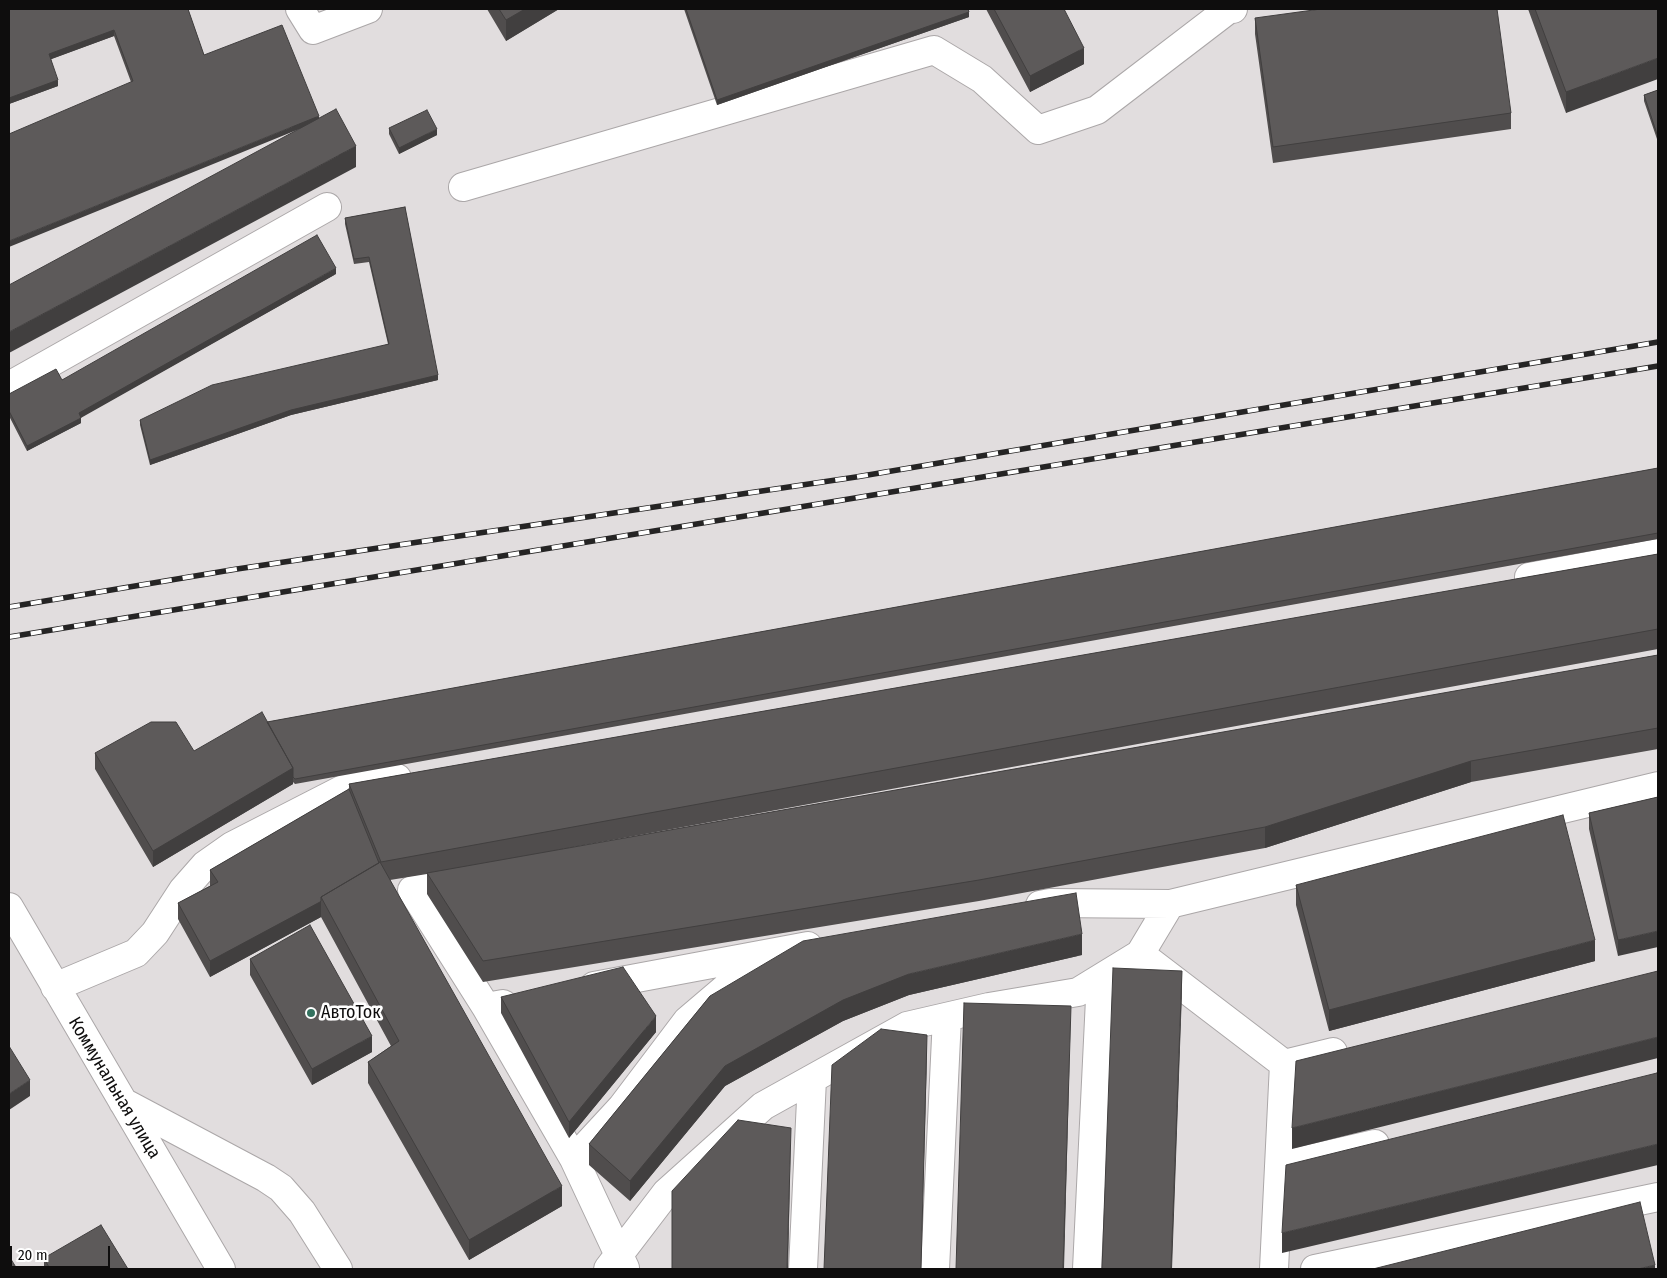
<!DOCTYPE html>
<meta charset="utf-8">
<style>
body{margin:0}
#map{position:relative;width:1667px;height:1278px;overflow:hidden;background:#e1ddde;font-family:"Fira Sans Condensed",sans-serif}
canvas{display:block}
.frame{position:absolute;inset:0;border:10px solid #0e0d0d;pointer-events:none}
.scale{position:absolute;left:10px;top:1246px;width:100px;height:22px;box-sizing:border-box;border:2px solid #0e0d0d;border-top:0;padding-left:6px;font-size:15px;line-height:18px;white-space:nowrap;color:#0e0d0d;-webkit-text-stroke:4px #fff;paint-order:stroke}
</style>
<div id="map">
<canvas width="1667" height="1278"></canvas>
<div class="frame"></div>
<div class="scale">20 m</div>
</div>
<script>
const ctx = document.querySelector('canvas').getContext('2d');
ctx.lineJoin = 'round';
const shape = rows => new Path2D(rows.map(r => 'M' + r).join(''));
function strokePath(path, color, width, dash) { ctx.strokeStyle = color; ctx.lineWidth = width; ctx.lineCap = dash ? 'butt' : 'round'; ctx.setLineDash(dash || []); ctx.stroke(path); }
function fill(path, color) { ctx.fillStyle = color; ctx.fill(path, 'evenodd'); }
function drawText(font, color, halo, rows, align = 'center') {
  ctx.font = font + ' "Fira Sans Condensed",sans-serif'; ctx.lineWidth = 5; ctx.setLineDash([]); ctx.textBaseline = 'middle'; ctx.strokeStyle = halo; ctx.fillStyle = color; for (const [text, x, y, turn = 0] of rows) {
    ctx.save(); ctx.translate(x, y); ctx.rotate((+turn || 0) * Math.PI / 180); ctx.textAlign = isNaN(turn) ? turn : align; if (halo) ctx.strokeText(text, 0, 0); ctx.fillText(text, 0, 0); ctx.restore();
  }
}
const minor = shape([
 [300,9,313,30,368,9],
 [463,187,934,50,982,79,1038,130,1097,110,1229,9,1233,9],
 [9,386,327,207],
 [1529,577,1658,553],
 [465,881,412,890,486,1007],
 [1040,905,1050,903,1170,904],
 [9,907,221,1269],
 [1140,954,1284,1064],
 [594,986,808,946],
 [55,987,136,953,155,933,183,890,205,865,232,846,355,783,397,778],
 [503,1004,486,1007,574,1159],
 [1284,1064,1333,1052],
 [123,1102,266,1178,281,1188,302,1212,338,1269],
 [1279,1166,1375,1144],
 [625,1268,574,1159,622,1107,687,1021,734,981,772,963],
 [608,1269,666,1193,763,1106,907,1026,989,1007,1078,992,1140,954,1170,904,1658,786],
 [803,1269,812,1079],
 [935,1269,947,1017],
 [1087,1269,1101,978],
 [1274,1269,1284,1064],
 [1315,1269,1658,1197]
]);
strokePath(minor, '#aba7a8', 30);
strokePath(minor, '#fff', 28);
const rail = shape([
 [9,607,237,569,856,477,1658,342],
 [9,637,1658,366]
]);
strokePath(rail, '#252424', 5.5);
strokePath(rail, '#fff', 4, [11]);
fill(shape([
 [9,9,188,9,204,55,319,119,356,167,300,129,131,82,114,36,51,59,58,86,9,104],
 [487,9,559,9,506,41],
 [684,9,968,9,969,17,717,105],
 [986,9,1064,9,1084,64,1030,92],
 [1528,9,1658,9,1566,113],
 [1255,18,1511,113,1511,129,1273,163,1255,34],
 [1658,90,1658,142,1644,101,1644,95],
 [389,128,437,135,399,154,389,134],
 [405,207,438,380,291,415,150,465,140,425,140,420,388,344,369,262,354,264,345,224,345,218],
 [336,274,81,417,81,423,27,451,9,416,9,394,62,380],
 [1658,468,1658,539,295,784,293,782,293,784,153,867,95,769,95,753,194,751,267,722],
 [1658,554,1658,649,552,851,1658,655,1658,749,1471,782,1265,848,979,901,483,982,427,894,427,874,390,880,562,1206,469,1260,368,1083,368,1062,391,1046,321,917,210,977,178,919,178,903,210,886,210,870,349,789,349,784],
 [1658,797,1618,956,1589,829,1589,813],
 [1296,885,1595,961,1329,1031,1296,905],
 [1082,955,909,995,843,1021,725,1086,630,1201,589,1165,589,1144,710,996],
 [250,959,372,1052,312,1085,250,975],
 [501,997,656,1032,569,1138,501,1013],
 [44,1258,128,1269,44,1269]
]), '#504d4d');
fill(shape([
 [525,9,559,9,506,41,506,20],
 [969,12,969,17,717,105,717,100],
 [114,30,114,36,49,60,49,54],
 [1084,48,1084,64,1030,92,1030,76],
 [1658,58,1658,79,1566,113,1566,92],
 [58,80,58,86,9,104,9,98],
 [319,116,319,121,9,247,9,241],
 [437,129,437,135,399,154,399,148],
 [356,146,356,167,9,353,9,332],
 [336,268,336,274,79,419,79,413],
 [438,375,438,380,291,415,150,465,150,460,291,410],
 [81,418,81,423,27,451,27,446],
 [1471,761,1471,782,1265,848,1265,827],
 [293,768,293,784,153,867,153,851],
 [321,901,321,917,210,977,210,961],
 [1658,931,1658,947,1618,956,1618,940],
 [1082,934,1082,955,909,995,843,1021,725,1086,630,1201,630,1181,725,1066,843,1000,909,974],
 [1595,940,1595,961,1329,1031,1329,1010],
 [1182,971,1182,992,1172,1269,1171,1269],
 [1071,1006,1064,1269,1063,1269],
 [656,1016,656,1032,569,1138,569,1122],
 [927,1035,927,1055,921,1269],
 [372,1036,372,1052,312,1085,312,1069],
 [1658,1037,1658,1058,1292,1149,1292,1128],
 [30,1080,30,1096,9,1110,9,1094],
 [791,1128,788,1269,787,1269],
 [1658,1144,1658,1165,1282,1253,1282,1233],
 [562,1186,562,1206,469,1260,469,1240],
 [1655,1265,1655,1269,1638,1269]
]), '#413f3f');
const building = shape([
 [9,9,188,9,204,55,282,25,319,116,9,241,9,134,133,81,114,30,49,54,58,80,9,98,9,9],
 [499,9,525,9,506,20,499,9],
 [686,9,968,9,969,12,717,100,686,9],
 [994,9,1064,9,1084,48,1030,76,994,9],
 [1321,9,1497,9,1511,113,1273,147,1255,18,1321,9],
 [1535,9,1658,9,1658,58,1566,92,1535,9],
 [1658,90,1658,137,1644,95,1658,90],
 [336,109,356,146,9,332,9,285,336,109],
 [427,110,437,129,399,148,389,128,427,110],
 [405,207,438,375,291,410,150,460,140,420,212,385,389,344,369,257,354,259,345,218,405,207],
 [317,235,336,268,79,413,81,418,27,446,9,411,9,394,56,369,62,380,317,235],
 [1658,468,1658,533,295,779,293,777,293,768,267,722,1658,468],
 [1658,554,1658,629,381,862,349,784,1658,554],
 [1658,655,1658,728,1471,761,1265,827,979,880,483,961,427,873,1658,655],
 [262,712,293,768,153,851,95,753,151,722,176,722,194,751,262,712],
 [349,789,379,863,321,897,321,901,320,902,210,961,178,903,218,882,210,870,349,789],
 [1658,797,1658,931,1618,940,1589,813,1658,797],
 [1563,815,1595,940,1329,1010,1296,885,1563,815],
 [380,862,562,1186,469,1240,368,1062,399,1041,321,897,380,862],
 [1076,893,1082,934,909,974,843,1000,725,1066,630,1181,589,1144,710,996,803,941,1076,893],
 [310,925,372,1036,312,1069,250,959,310,925],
 [623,967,656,1016,569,1122,501,997,623,967],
 [1113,968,1182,971,1171,1269,1102,1269,1113,968],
 [1658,971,1658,1037,1292,1128,1296,1061,1658,971],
 [964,1003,1071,1006,1063,1269,956,1269,964,1003],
 [881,1029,927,1035,921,1269,824,1269,832,1065,881,1029],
 [9,1046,30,1080,9,1094,9,1046],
 [1657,1073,1658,1076,1658,1144,1282,1233,1286,1165,1657,1073],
 [738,1120,791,1128,787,1269,672,1269,672,1191,738,1120],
 [1640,1202,1655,1265,1638,1269,1373,1269,1640,1202],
 [101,1225,128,1269,50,1269,44,1258,101,1225],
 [9,1256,17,1269,9,1269,9,1256]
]);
fill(building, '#5d5a5a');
strokePath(building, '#413f3f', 1);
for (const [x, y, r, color] of [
 [311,1013,5,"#33725f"]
]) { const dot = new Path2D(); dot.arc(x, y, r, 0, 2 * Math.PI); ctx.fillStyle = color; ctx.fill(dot); strokePath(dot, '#fff', 2); }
drawText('18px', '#0e0d0d', '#fff', [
 ["АвтоТок",321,1013]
], 'left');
drawText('18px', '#0e0d0d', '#fff', [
 ["Коммунальная улица",114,1088,59]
]);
</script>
